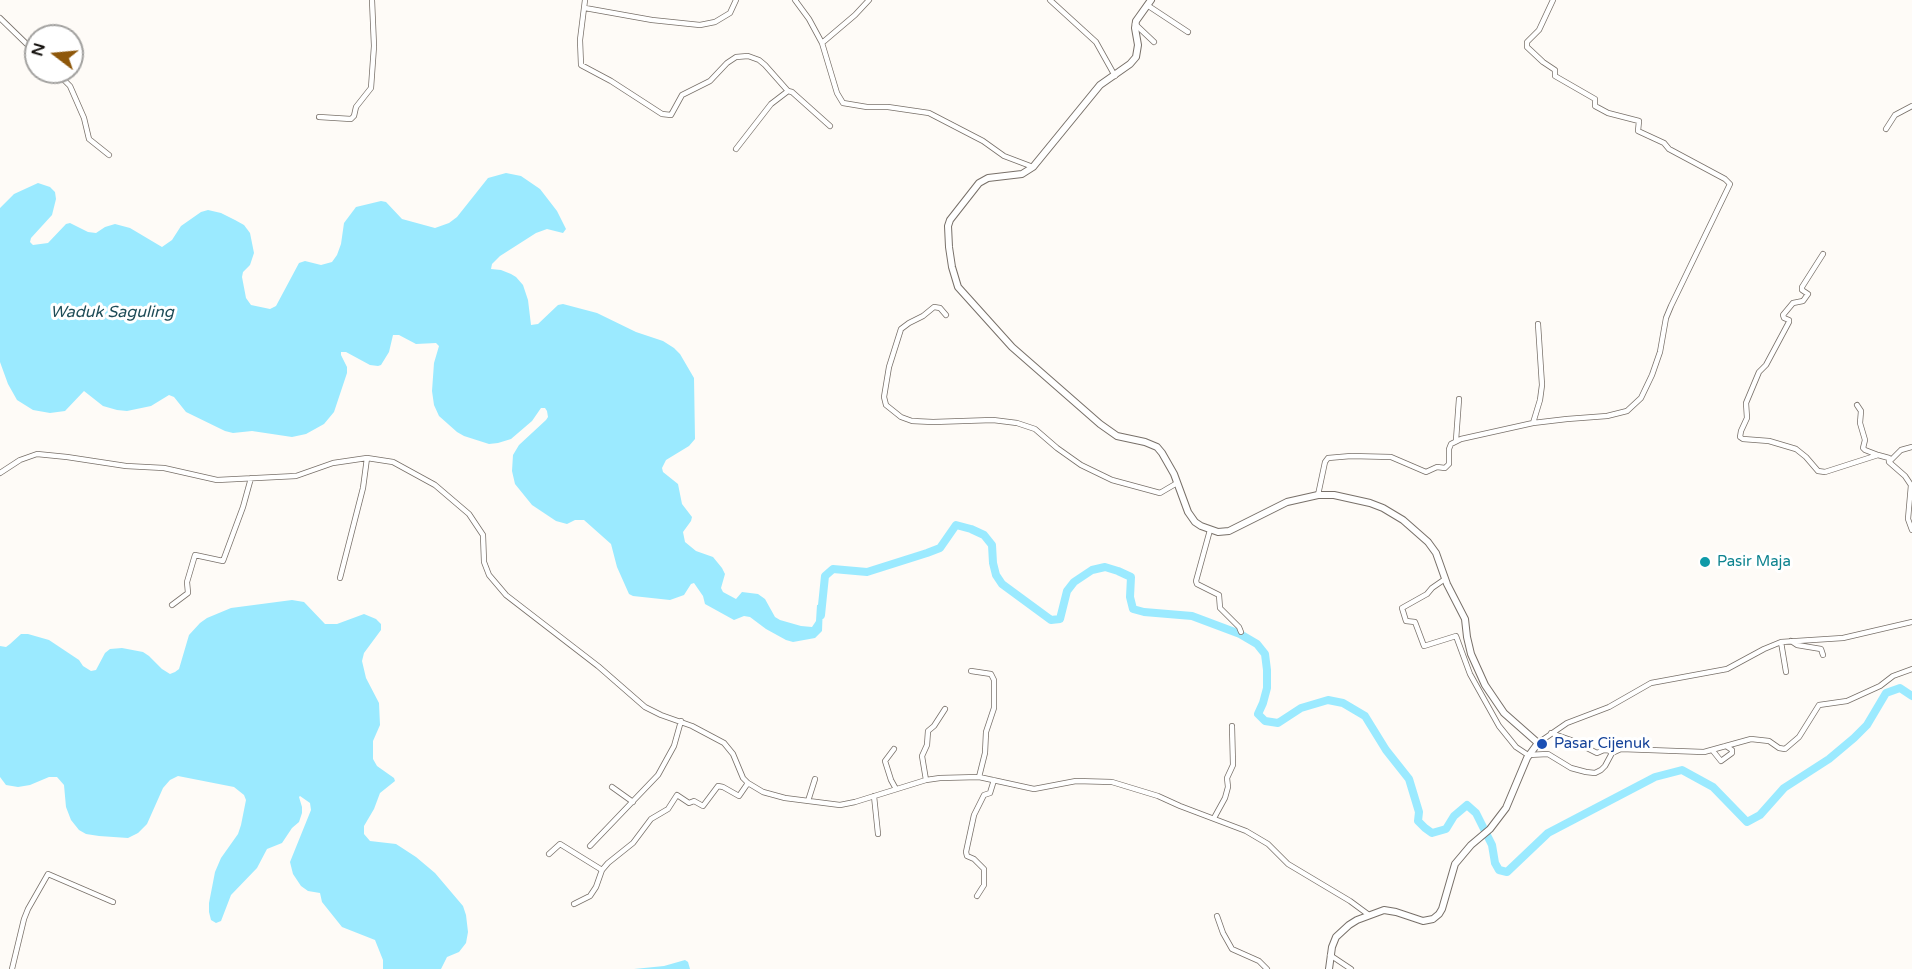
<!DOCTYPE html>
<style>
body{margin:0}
#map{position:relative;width:1912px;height:969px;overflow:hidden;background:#fefbf7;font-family:"Varela Round",sans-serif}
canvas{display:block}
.north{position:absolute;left:24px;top:24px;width:60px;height:60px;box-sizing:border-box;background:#fff;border:2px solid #a2a19f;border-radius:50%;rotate:286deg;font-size:16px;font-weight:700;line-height:24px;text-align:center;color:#161310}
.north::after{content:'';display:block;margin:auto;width:21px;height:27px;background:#8e570a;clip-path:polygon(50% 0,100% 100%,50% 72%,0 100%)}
</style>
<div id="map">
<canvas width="1912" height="969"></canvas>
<div class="north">N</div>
</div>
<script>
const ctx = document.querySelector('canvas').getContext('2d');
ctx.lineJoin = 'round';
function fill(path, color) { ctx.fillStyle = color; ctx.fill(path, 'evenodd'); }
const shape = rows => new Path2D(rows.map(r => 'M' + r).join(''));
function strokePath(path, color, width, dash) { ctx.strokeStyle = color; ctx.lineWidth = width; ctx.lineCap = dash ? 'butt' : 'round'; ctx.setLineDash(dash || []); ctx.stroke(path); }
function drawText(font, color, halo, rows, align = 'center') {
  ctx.font = font + ' "Varela Round",sans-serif'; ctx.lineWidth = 6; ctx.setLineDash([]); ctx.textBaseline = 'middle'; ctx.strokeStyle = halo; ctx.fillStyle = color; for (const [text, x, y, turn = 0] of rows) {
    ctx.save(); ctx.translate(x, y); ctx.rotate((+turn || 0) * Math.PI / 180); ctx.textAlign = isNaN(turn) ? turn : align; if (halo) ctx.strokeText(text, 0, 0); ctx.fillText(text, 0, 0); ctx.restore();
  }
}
fill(shape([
 [506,173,521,176,540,189,557,211,566,229,563,233,547,229,536,233,500,256,492,264,491,269,501,270,511,274,516,277,523,285,528,300,531,325,538,324,558,305,563,304,597,313,636,332,663,341,674,348,680,354,694,378,695,439,689,446,666,460,662,468,663,472,678,484,682,504,692,517,691,521,683,532,685,542,696,551,713,557,722,568,725,574,721,588,723,592,736,599,742,592,758,594,765,599,775,617,780,620,801,626,812,627,816,621,817,605,823,604,822,631,815,638,793,642,786,640,766,629,750,617,744,616,734,620,705,604,703,596,694,583,691,584,684,595,670,600,633,596,629,594,617,567,611,544,584,520,575,520,567,524,556,521,532,505,515,484,512,471,513,455,519,445,546,420,548,417,547,411,545,408,541,408,532,421,511,439,498,443,489,444,464,436,457,432,439,416,434,405,432,391,434,363,439,346,436,343,416,344,399,335,393,335,389,352,381,365,378,366,370,365,346,352,341,352,341,355,347,367,347,373,334,412,324,424,306,434,292,437,252,431,233,433,225,431,186,412,174,397,169,395,151,406,127,411,117,410,103,406,84,391,65,411,50,413,33,410,17,400,8,384,0,362,0,208,14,194,38,183,50,187,55,192,56,199,52,215,31,238,30,242,33,245,48,243,66,224,70,223,88,232,96,233,105,227,115,224,130,228,162,247,172,240,181,226,201,212,208,210,221,213,235,220,244,225,250,233,254,253,250,265,243,272,242,277,246,298,251,305,270,309,276,306,299,263,305,261,321,265,332,262,337,255,341,244,344,223,356,207,381,201,386,202,402,219,435,228,449,223,457,217,488,178],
 [292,600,304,602,325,624,337,624,364,614,376,619,381,624,381,630,364,653,362,661,366,678,379,703,380,725,373,741,373,759,377,766,394,778,395,781,380,793,374,809,364,826,364,834,370,841,396,844,416,857,435,873,463,906,466,915,468,932,466,943,459,952,447,957,441,969,383,969,383,960,375,940,342,927,322,902,320,893,308,891,301,886,293,874,290,862,311,810,310,803,300,796,299,797,302,807,302,813,299,822,292,828,282,843,267,849,257,868,231,895,221,921,216,923,211,920,209,912,209,903,215,872,221,858,238,834,241,825,246,800,244,795,234,787,178,776,170,780,163,788,147,824,138,833,128,838,99,836,86,834,79,830,71,820,66,807,64,785,57,777,49,777,30,785,18,787,6,785,0,777,0,646,6,647,10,644,21,634,28,634,49,640,79,660,83,666,91,671,96,670,105,653,110,649,122,648,143,652,149,656,162,669,170,674,175,672,179,669,189,635,200,623,207,618,231,608],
 [685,960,688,962,690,969,634,969,664,966]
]), '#9beaff');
strokePath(shape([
 [821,615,825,576,833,569,867,572,927,553,940,548,956,525,971,529,984,535,992,545,993,563,996,575,1002,584,1051,620,1060,619,1067,591,1074,582,1092,570,1105,567,1118,571,1131,577,1130,597,1133,609,1144,612,1192,616,1240,634,1257,644,1265,654,1267,670,1267,688,1263,703,1258,714,1265,721,1278,723,1301,708,1328,700,1343,703,1365,716,1386,750,1409,779,1419,812,1418,821,1425,828,1432,833,1446,829,1454,816,1467,805,1476,813,1492,845,1495,863,1499,870,1507,872,1548,833,1655,777,1682,770,1713,787,1747,822,1760,815,1784,788,1829,759,1854,738,1867,725,1886,693,1900,688,1912,696]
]), '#9beaff', 8);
const street = shape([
 [585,0,580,40,581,65,611,81,662,114,671,115,682,95,710,81,727,63,736,57,748,56,759,60,765,65,788,91,771,104,736,149],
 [795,0,809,19,822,43,837,93,843,103,867,107,888,107,929,113,983,141,1004,156,1033,167],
 [1050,0,1096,42,1115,76],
 [1147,5,1188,32],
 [585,8,652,20,700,25,715,22,730,13,736,0],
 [0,18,36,53],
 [1135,24,1154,42],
 [822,43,855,15,869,0],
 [56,72,70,86,84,118,89,139,109,155],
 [788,91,792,92,830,126],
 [319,117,351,119,354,116,356,107,371,88,374,46,372,0],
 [1886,129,1895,115,1912,106],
 [1823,254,1802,287,1802,290,1808,294,1803,301,1793,303,1783,315,1784,318,1789,320,1789,322,1766,365,1759,372,1746,403,1747,418,1741,431,1740,437,1743,439,1769,441,1796,449,1806,457,1818,471,1825,472,1878,455,1889,458,1889,462,1905,476,1911,485,1908,519,1912,530],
 [946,315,940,308,934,307,923,316,909,323,901,329,889,367,884,397,886,405,901,417,912,421,933,422,993,420,1017,423,1035,429,1057,448,1081,465,1112,480,1160,493,1177,483],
 [1857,405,1861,411,1860,423,1865,440,1863,448,1865,450,1878,455],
 [1533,423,1540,400,1542,385,1538,324],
 [1456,440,1459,399],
 [1889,462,1901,450,1912,447],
 [0,473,20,460,37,454,67,457,126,466,164,468,217,480,296,476,333,463,367,458,393,462,435,485,469,514,483,535,484,562,489,575,506,595,598,666,645,707,661,715,692,726,724,743,733,754,743,778,748,783,763,792,785,798,840,805,855,802,926,780,940,778,979,777,1034,789,1076,781,1112,782,1158,796,1180,806,1246,831,1268,844,1288,864,1350,901,1369,915],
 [1318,495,1325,462,1328,458,1351,456,1391,457,1426,472,1437,467,1445,468,1449,464,1449,449,1451,444,1461,439,1533,423,1567,419,1607,416,1627,411,1641,398,1652,375,1660,352,1666,318,1671,306,1730,184,1725,179,1669,149,1664,143,1638,131,1639,121,1608,113,1595,106,1595,99,1555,76,1555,70,1543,62,1527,47,1527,42,1539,30,1553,0],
 [1210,530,1196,581,1197,584,1219,595,1220,608,1239,627,1241,632],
 [340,578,363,488,367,458],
 [1445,579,1432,588,1427,594,1402,608,1406,621,1415,622,1424,646,1456,636,1470,674,1499,726,1516,747,1528,755,1548,754,1571,768,1586,772,1595,773,1601,770,1605,766,1612,753,1621,749,1704,752,1751,739,1769,741,1779,748,1785,749,1799,737,1819,705,1847,701,1880,686,1893,676,1912,669],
 [172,605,188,593,187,582,195,555,223,561,243,507,251,478],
 [1791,641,1797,645,1821,649,1823,655],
 [1781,642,1786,672],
 [971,671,991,674,994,680,994,708,986,732,985,753,979,777],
 [1551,733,1571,740,1597,753,1604,750,1614,751],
 [1538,743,1567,723,1609,707,1651,683,1727,669,1764,649,1781,642,1843,638,1912,622],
 [894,749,885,761,891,780,896,789],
 [1713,751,1721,761,1732,753,1732,750,1726,746],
 [926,780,922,756,927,745,928,731,934,726,945,709],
 [612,787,633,802],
 [874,796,878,834],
 [808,801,815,779],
 [1214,818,1225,798,1228,787,1227,778,1233,765,1232,726],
 [590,846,658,775,674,746,681,721],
 [549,854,560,844,602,870],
 [977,896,984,885,984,869,974,859,967,856,966,852,974,815,984,795,990,793,994,780],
 [574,904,590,896,596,887,602,870,608,863,633,843,651,819,668,809,677,795,689,803,694,801,703,806,718,786,723,787,739,796,748,783],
 [1217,916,1223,933,1232,949,1259,961,1267,969],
 [1330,955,1351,969],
 [12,969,24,919,28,909,48,874,113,902]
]);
const secondary = shape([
 [1151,0,1136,21,1135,28,1138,45,1136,57,1130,64,1100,85,1033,167,1022,174,988,178,979,183,950,220,948,226,949,247,952,267,958,287,1012,347,1100,424,1117,436,1145,442,1157,447,1162,453,1174,474,1188,512,1195,522,1201,526,1218,532,1229,531,1287,502,1318,495,1334,495,1370,503,1383,508,1403,520,1428,542,1436,553,1447,584,1465,619,1467,637,1471,654,1485,685,1504,713,1538,743,1527,758,1506,808,1490,829,1471,845,1455,864,1442,909,1439,914,1433,919,1423,921,1396,912,1384,910,1357,920,1349,925,1336,937,1332,947,1329,969]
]);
strokePath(street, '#787069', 6);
strokePath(secondary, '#787069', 8);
strokePath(street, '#fff', 4.5);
strokePath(secondary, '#fff', 6);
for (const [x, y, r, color] of [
 [1705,562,6,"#0f9aa8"],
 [1542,744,6,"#1a4fb4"]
]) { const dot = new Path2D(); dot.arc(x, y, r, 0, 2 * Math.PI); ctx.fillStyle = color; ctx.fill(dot); strokePath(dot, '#fff', 2); }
drawText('15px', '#0d838f', '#fff', [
 ["Pasir Maja",1717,562]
], 'left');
drawText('15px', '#164399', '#fff', [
 ["Pasar Cijenuk",1554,744]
], 'left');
drawText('italic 16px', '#1e4c57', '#fff', [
 ["Waduk Saguling",112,313]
]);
</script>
